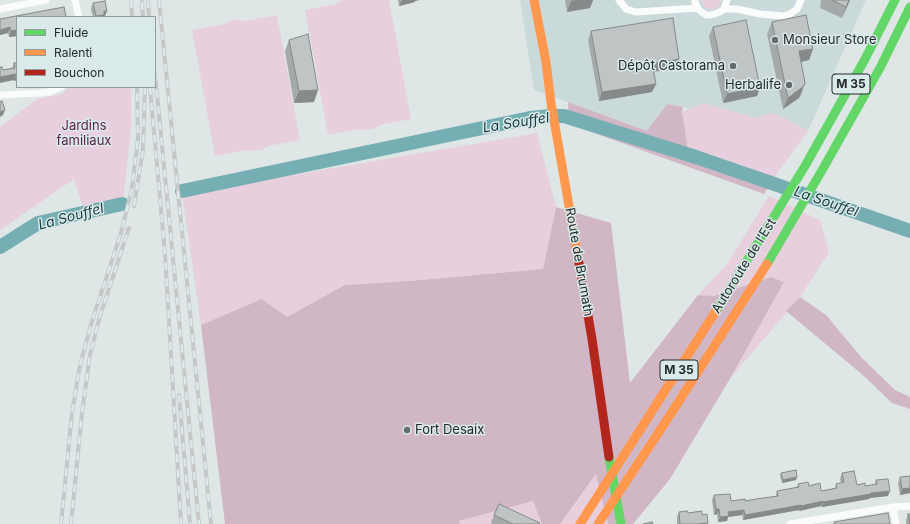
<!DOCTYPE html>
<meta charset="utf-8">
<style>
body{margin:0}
#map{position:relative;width:910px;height:524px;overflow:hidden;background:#dee6e6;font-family:Inter,sans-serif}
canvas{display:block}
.legend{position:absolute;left:16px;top:16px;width:140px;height:72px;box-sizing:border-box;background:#dae9ea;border:1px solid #929d9e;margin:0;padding:5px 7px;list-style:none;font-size:12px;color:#252b2c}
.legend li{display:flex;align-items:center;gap:8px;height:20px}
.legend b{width:20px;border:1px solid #929d9e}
</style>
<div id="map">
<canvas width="910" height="524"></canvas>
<ul class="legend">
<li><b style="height:5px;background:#63d668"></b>Fluide</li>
<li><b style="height:5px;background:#ff974d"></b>Ralenti</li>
<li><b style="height:5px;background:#b3261e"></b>Bouchon</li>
</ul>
</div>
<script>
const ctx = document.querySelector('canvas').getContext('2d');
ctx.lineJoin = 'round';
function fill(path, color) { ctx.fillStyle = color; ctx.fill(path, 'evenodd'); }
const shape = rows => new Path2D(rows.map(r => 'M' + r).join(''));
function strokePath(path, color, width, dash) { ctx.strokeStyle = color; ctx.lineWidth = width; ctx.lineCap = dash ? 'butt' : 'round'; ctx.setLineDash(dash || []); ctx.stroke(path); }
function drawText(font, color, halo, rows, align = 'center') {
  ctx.font = font + ' Inter,sans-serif'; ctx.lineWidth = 3; ctx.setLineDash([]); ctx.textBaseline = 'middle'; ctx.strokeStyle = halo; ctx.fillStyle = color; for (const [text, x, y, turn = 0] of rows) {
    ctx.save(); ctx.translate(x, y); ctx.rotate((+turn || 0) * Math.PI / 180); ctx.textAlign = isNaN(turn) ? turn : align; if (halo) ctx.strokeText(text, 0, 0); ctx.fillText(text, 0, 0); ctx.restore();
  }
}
fill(shape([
 [520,0,866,0,808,131,667,104,647,131,534,90]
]), '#cadadb');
fill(shape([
 [342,0,389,0,411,119,380,125,374,129,366,130,359,129,328,135,305,10,336,4],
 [701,0,721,0,721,2,718,7,712,10,706,8,702,3],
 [277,15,300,140,268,146,262,150,254,151,247,150,215,156,192,30,224,24,229,21,238,19,244,21],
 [69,87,131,87,131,128,123,204,84,211,74,179,0,230,0,127,37,99,62,94],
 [703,103,755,118,772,113,784,118,808,131,775,176,745,169,688,149,682,112],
 [537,133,556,207,543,269,409,281,345,285,287,317,262,299,201,325,182,194],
 [769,196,820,220,829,252,800,297,731,377,784,282,771,277,714,296,698,295,727,264],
 [597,473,608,524,560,524],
 [533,501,542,524,459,524,459,521]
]), '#e8cfde');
fill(shape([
 [568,102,647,131,667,104,683,107,682,112,688,149,745,169,775,176,764,194,569,124],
 [556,207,611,223,630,383,698,295,714,296,771,277,784,282,731,377,670,479,633,524,608,524,596,474,560,524,542,524,533,501,459,521,459,524,225,524,201,325,262,299,287,317,345,285,409,281,543,269],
 [800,297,826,315,862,358,895,390,910,397,910,409,892,403,864,376,786,311]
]), '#d1b7c6');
strokePath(shape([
 [182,191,530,118,550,116,564,116,696,157,910,231],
 [0,247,38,223,122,204]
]), '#76afb3', 14);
strokePath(shape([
 [75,0,79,17],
 [619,0,626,9,636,12,697,8],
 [695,0,695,3,699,10,706,15,711,15,720,12,724,9,727,0],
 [0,9,46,0],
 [724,9,737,9,760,14,783,16,790,14,797,9,801,0],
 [0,95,40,93,49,92,61,87],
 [893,507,896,524],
 [790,524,893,507,910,506]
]), '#fafbfb', 7);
strokePath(shape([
 [767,264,821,172,880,68,910,7],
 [716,311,805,166,864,61,895,0],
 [609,457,621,524]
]), '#63d668', 9);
strokePath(shape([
 [534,0,546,62,551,103,579,263],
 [580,524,716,311],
 [598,524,663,426,767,264]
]), '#ff974d', 9);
strokePath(shape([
 [579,263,592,339,609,457]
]), '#b3261e', 9);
const rail = shape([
 [131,0,132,17],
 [148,0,149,17],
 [159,0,211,524],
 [142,2,143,17],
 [155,74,199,524],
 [150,87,165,254,181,524],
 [134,206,143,150,145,87],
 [179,395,190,524],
 [61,524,72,413,80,365,92,321,121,233,132,188,138,138,137,87],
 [71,524,82,413,90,355,100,316,129,228]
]);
strokePath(rail, '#c5c7c8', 4);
strokePath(rail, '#dae9ea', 2.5, [8]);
fill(shape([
 [398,0,419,0,415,1,415,2,399,6],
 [565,0,593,0,590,8,567,12],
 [821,0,850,0,842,18,820,8],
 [93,3,105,16,103,17,93,17,91,9],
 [64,7,65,17,17,17,17,36,9,37,8,33,0,35,0,19],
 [772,22,813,49,809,60,801,62,805,83,801,95,799,98,783,109,767,34],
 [713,27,760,87,757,96,723,103,709,36],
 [591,31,676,68,654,72,656,84,652,92,599,101,588,40],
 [289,40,314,102,294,103,285,51],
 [14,63,17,63,17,80,14,81,14,80,3,70,12,68],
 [781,473,796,480,782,483,780,476],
 [842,473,857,485,865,486,875,484,876,480,888,496,870,498,869,499,822,507,821,506,799,511,799,510,743,520,742,515,728,517,727,521,718,522,717,514,714,515,712,500,714,495,731,501,745,501,776,496,777,491,797,487,798,484,809,486,821,491,835,488,836,484,841,483,840,479],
 [900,477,910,478,910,493,900,495,898,483],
 [679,512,702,515,708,523,708,524,677,524,677,517],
 [908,514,910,524,906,524,906,520],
 [494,515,539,524,492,524,491,523]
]), '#a4a9a9');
fill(shape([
 [402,0,419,0,415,1,415,2,399,6],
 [576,0,593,0,590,8,567,12,571,1],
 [849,0,850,0,842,18,846,7],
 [104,11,107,11,105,16,103,17,96,17],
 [10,27,8,33,0,35,0,30],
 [17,30,17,36,9,37,11,31],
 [813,49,809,60,795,63,799,51],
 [679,59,676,68,649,72,652,64],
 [16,74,14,80,0,83,0,77],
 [16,75,17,75,17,80,14,81],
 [805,83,799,98,783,109,788,98],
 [656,84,652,92,599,101,602,92],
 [760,87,757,96,723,103,727,94],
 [318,90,314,102,294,103,299,91],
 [5,110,3,115,0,117,0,112],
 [797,477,796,480,782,483,783,480],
 [910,488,910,493,900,495,902,489],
 [890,491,888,496,870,498,869,499,822,507,823,502,871,493],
 [823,501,821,506,799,511,801,506],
 [801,505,799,510,743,520,745,515],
 [716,509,719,509,717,514,714,515],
 [744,510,742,515,728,517,727,521,718,522,720,517,728,512]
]), '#868a8a');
const building = shape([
 [832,0,849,0,846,7,832,0],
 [105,1,107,11,104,11,104,15,96,16,93,3,105,1],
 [64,7,66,16,61,17,17,17,17,30,11,31,10,27,0,30,0,19,64,7],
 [806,15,813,49,799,51,805,83,804,86,788,98,772,22,806,15],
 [673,18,679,59,652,64,656,84,602,92,591,31,673,18],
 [746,20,760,87,727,94,713,27,746,20],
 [308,34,318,90,299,91,289,40,308,34],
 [14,63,17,63,17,75,16,75,16,74,0,77,0,67,2,67,3,70,15,68,14,63],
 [2,101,5,110,0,112,0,102,2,101],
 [796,470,797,477,783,480,781,473,796,470],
 [854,471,857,485,865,483,865,486,877,484,876,480,888,479,890,491,871,493,871,494,823,502,823,501,801,506,801,505,745,515,744,510,728,512,729,516,720,517,719,509,716,509,714,495,730,494,731,501,745,499,745,501,756,499,778,496,777,491,799,487,798,484,808,482,809,486,820,483,821,491,837,488,836,484,844,482,842,473,854,471],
 [910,476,910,488,902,489,900,477,910,476],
 [499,504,540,523,539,524,513,524,494,515,499,504],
 [687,511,688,513,702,511,702,515,707,514,708,523,698,524,680,524,679,512,687,511],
 [888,513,890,524,834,524,834,522,888,513],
 [908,514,910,514,910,524,908,514],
 [652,522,653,524,643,524,652,522]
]);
fill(building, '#bfc5c5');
strokePath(building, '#868a8a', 1);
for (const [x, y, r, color] of [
 [775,40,4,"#666c6d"],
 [733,66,4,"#666c6d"],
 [789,85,4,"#666c6d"],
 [407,430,4,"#666c6d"]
]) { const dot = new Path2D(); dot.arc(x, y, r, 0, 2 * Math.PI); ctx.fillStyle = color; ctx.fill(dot); strokePath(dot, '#dae9ea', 1.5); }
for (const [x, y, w] of [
 [851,84,38],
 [679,370,38]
]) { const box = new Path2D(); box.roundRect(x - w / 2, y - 10, w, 20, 3); ctx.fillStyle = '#dae9ea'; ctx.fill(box); strokePath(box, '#252b2c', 1); }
drawText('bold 12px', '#252b2c', null, [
 ["M 35",851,84],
 ["M 35",679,370]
]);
drawText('13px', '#252b2c', '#dae9ea', [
 ["Monsieur Store",783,40],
 ["Dépôt Castorama",725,66,"right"],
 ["Herbalife",781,85,"right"],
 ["Fort Desaix",415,430]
], 'left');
drawText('13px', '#611e46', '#dae9ea', [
 ["Jardins",84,126],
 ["familiaux",84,141]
]);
drawText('13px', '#252b2c', '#dae9ea', [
 ["Route de Brumath",579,262,80],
 ["Autoroute de l’Est",744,266,-58]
]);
drawText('italic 14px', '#173d3f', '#dae9ea', [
 ["La Souffel",516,123,-9],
 ["La Souffel",826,202,19],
 ["La Souffel",71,217,-15]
]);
</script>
